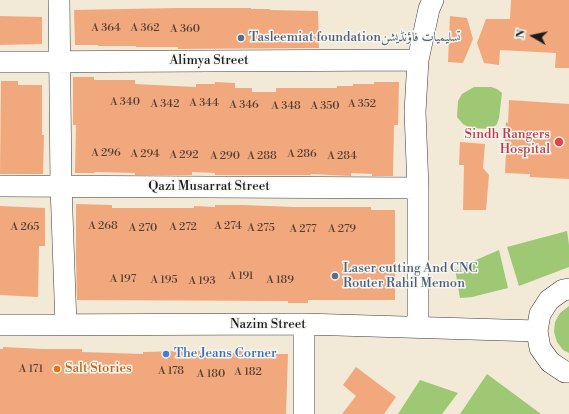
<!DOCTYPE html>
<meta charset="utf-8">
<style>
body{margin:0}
#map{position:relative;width:569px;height:414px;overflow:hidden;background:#f2e9d6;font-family:"Libre Bodoni",serif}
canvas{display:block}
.north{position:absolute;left:513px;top:16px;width:40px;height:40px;-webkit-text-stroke:3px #f6f6f2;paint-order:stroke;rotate:279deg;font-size:11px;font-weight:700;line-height:16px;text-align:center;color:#1c1c1c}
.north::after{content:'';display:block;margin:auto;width:14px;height:18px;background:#1c1c1c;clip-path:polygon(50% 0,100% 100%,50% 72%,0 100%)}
</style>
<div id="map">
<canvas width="569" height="414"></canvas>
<div class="north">N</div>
</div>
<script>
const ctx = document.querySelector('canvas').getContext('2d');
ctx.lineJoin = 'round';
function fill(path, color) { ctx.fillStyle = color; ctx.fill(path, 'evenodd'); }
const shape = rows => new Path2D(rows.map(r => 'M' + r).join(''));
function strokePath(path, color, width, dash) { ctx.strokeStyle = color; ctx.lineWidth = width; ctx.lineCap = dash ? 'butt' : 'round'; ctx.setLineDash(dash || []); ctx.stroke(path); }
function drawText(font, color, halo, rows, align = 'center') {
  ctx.font = font + ' "Libre Bodoni",Amiri,serif'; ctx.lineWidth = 3; ctx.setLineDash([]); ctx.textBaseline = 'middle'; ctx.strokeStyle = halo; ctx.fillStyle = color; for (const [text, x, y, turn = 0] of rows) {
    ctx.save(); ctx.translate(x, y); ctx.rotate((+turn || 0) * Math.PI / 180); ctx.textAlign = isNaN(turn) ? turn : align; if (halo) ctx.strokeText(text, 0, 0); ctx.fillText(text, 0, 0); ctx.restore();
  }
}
fill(shape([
 [474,87,491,87,497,89,502,93,499,118,497,124,492,129,470,128,463,124,457,117,458,101,462,94],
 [567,231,569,245,569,267,519,286,507,247],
 [499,250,508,288,472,297,460,298,455,269],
 [569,306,569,353,563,350,557,342,554,332,555,322,560,313],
 [487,374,541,414,460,414],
 [420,380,458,393,442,414,398,414]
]), '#9fc874');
fill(shape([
 [511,0,569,0,569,68,555,68,556,53,500,50,499,65,484,63,477,43,486,19,510,19],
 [176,8,251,8,251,9,270,9,270,10,318,11,319,48,178,49,178,47,136,47,136,46,98,46,98,45,75,45,74,10],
 [0,16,42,17,42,44,0,45],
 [450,16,467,18,473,39,463,63,448,62],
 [73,77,94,77,94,80,135,80,135,84,174,86,196,87,196,84,215,84,215,82,235,83,235,88,252,88,252,92,276,92,276,88,337,88,337,86,353,86,353,84,374,84,374,82,399,82,398,125,394,125,393,176,372,176,372,174,351,173,351,176,311,174,311,175,215,175,215,173,192,172,192,175,135,175,135,173,95,172,94,173,75,173,76,125,73,125],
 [1,81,18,81,18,85,42,85,42,135,44,135,43,174,0,174],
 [509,100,569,104,569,179,530,177,530,174,505,173,506,152,504,152,506,122,508,123],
 [460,142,485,144,483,168,489,175,486,210,463,210,464,165,459,165],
 [76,204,112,205,112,208,194,208,194,206,215,207,215,205,242,205,294,207,371,207,371,210,395,210,395,300,308,300,308,303,288,303,288,301,77,300,76,259],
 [0,206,45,208,45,246,39,246,38,297,0,295],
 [3,347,43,349,82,349,82,352,143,354,143,352,182,351,200,351,200,353,239,353,239,351,258,351,258,354,288,354,286,414,0,414,0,349,3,349],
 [356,367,396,397,384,414,342,414,356,396,343,385]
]), '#f2a87d');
const minor = shape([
 [59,0,61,186,66,325],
 [0,62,418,60],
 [0,186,418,188],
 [569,289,563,290,549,300,540,314,537,331,540,348,550,362,565,372,569,372],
 [304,324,304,414],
 [0,325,304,324,537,331],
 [418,327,418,188,415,112,418,60,429,9,433,0]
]);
strokePath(minor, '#3c3b38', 22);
strokePath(minor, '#fff', 21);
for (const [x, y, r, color] of [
 [241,38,4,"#5c6f8a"],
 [559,142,5,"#e0444e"],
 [335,276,4,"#5c6f8a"],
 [166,354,4,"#3f7fe0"],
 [57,369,4,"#e8710a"]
]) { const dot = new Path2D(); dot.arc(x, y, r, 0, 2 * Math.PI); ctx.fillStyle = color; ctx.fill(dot); strokePath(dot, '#f6f6f2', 1.5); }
drawText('11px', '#523f34', null, [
 ["A 364",106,28],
 ["A 362",145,28],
 ["A 360",185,29],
 ["A 340",125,102],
 ["A 344",204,103],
 ["A 342",165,104],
 ["A 352",362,104],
 ["A 346",244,105],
 ["A 348",286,106],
 ["A 350",325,106],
 ["A 296",106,153],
 ["A 294",145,154],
 ["A 286",302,154],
 ["A 292",184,155],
 ["A 290",225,156],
 ["A 288",262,156],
 ["A 284",342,156],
 ["A 268",103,226],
 ["A 274",228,226],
 ["A 265",25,227],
 ["A 272",183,227],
 ["A 270",143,228],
 ["A 275",261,228],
 ["A 277",303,229],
 ["A 279",342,229],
 ["A 191",241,276],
 ["A 197",123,279],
 ["A 195",164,280],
 ["A 189",280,280],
 ["A 193",202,281],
 ["A 171",31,369],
 ["A 178",171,371],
 ["A 182",248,372],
 ["A 180",211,374]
]);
drawText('13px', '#4e5e75', '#f6f6f2', [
 ["Tasleemiat foundationتسلیمیات فاؤنڈیشن",249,38],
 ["Laser cutting And CNC",343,269],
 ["Router Rahil Memon",343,284]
], 'left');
drawText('13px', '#1c1c1c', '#f6f6f2', [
 ["Alimya Street",209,61],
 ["Qazi Musarrat Street",209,187],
 ["Nazim Street",268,325]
]);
drawText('13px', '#be3a42', '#f6f6f2', [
 ["Sindh Rangers",550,135],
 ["Hospital",550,150]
], 'right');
drawText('13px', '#366cbe', '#f6f6f2', [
 ["The Jeans Corner",174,354]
], 'left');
drawText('13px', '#c56008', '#f6f6f2', [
 ["Salt Stories",65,369]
], 'left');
</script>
